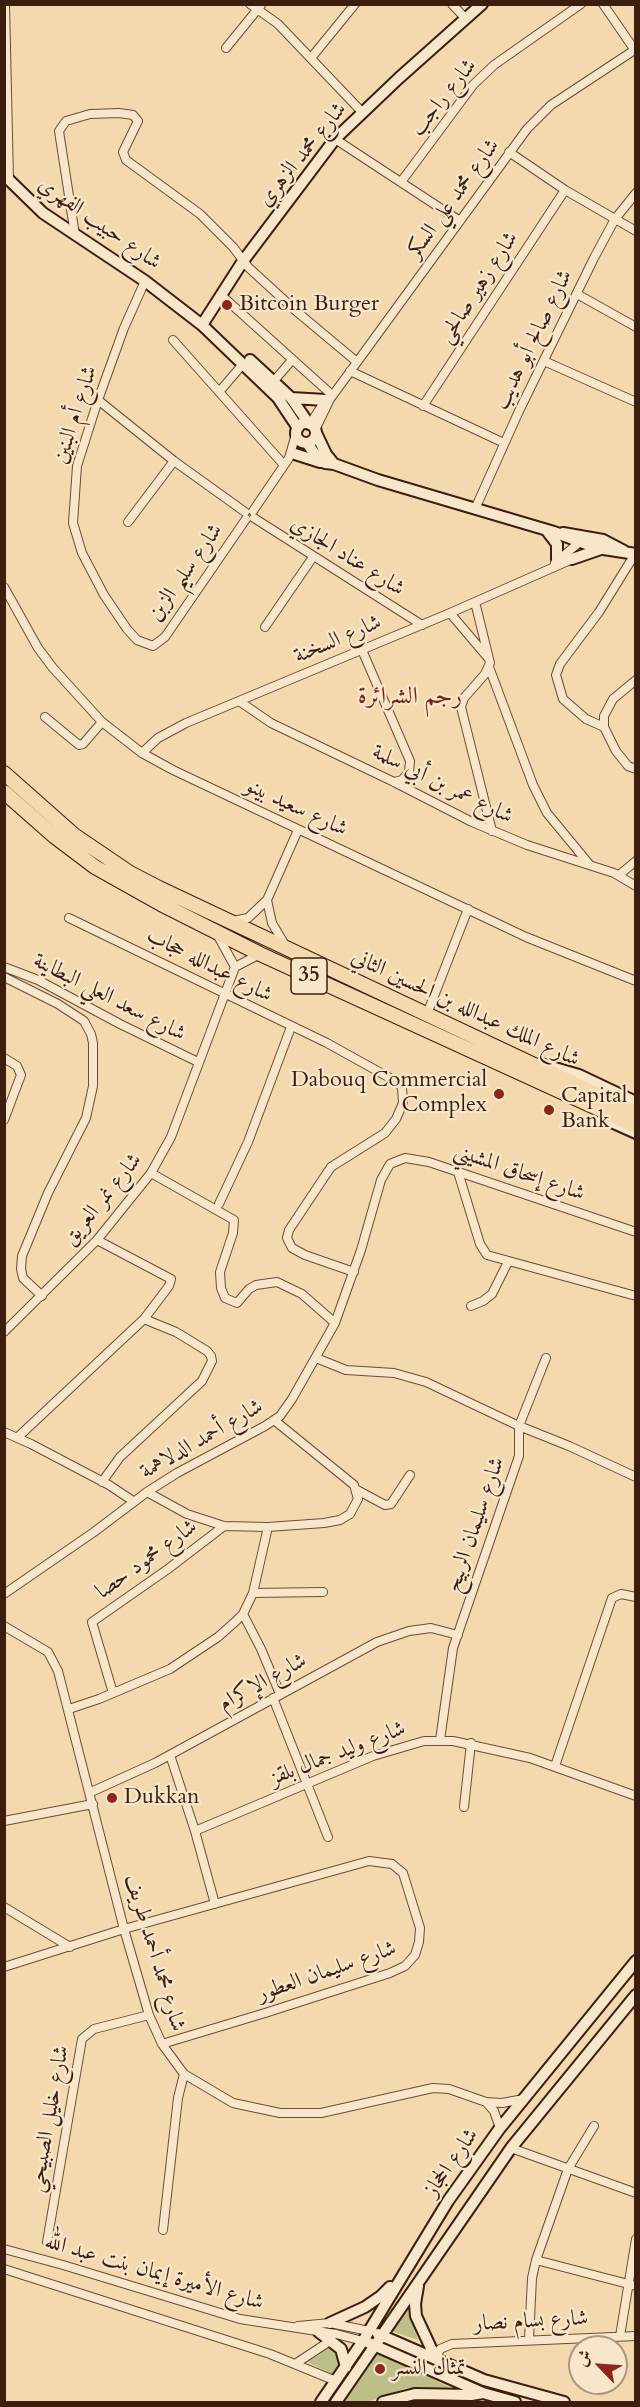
<!DOCTYPE html>
<meta charset="utf-8">
<style>
body{margin:0}
#map{position:relative;width:640px;height:2407px;overflow:hidden;background:#f3d9ad;font-family:Cardo,Amiri,serif}
canvas{display:block}
.frame{position:absolute;inset:0;border:6px solid #3c1e11;pointer-events:none}
.north{position:absolute;left:568px;top:2335px;width:60px;height:60px;box-sizing:border-box;background:#f7e6ca;border:2px solid #ac9680;border-radius:50%;rotate:295deg;font-size:16px;font-weight:700;line-height:24px;text-align:center;color:#3c1e11}
.north::after{content:'';display:block;margin:auto;width:21px;height:27px;background:#8f2418;clip-path:polygon(50% 0,100% 100%,50% 72%,0 100%)}
</style>
<div id="map">
<canvas width="640" height="2407"></canvas>
<div class="frame"></div>
<div class="north">ش</div>
</div>
<script>
const ctx = document.querySelector('canvas').getContext('2d');
ctx.lineJoin = 'round';
function fill(path, color) { ctx.fillStyle = color; ctx.fill(path, 'evenodd'); }
const shape = rows => new Path2D(rows.map(r => 'M' + r).join(''));
function strokePath(path, color, width, dash) { ctx.strokeStyle = color; ctx.lineWidth = width; ctx.lineCap = dash ? 'butt' : 'round'; ctx.setLineDash(dash || []); ctx.stroke(path); }
function drawText(font, color, halo, rows, align = 'center') {
  ctx.font = font + ' Cardo,Amiri,serif'; ctx.lineWidth = 4.5; ctx.setLineDash([]); ctx.textBaseline = 'middle'; ctx.strokeStyle = halo; ctx.fillStyle = color; for (const [text, x, y, turn = 0] of rows) {
    ctx.save(); ctx.translate(x, y); ctx.rotate((+turn || 0) * Math.PI / 180); ctx.textAlign = isNaN(turn) ? turn : align; if (halo) ctx.strokeText(text, 0, 0); ctx.fillText(text, 0, 0); ctx.restore();
  }
}
fill(shape([
 [408,2304,418,2340,391,2331],
 [326,2345,335,2349,340,2356,342,2363,334,2375,303,2360],
 [376,2352,455,2390,406,2388,368,2402,341,2402]
]), '#bdbf88');
const street = shape([
 [5,4,9,180],
 [250,4,278,24,362,112],
 [452,4,466,19],
 [603,4,634,49],
 [226,48,261,5],
 [311,58,355,4],
 [335,139,460,221],
 [509,152,565,190,636,231],
 [401,182,473,85,494,65,581,4],
 [75,235,59,131,66,121,90,114,119,113,133,115,138,121,123,152,126,160,200,214,233,247,248,267,296,311,357,362],
 [145,281,124,328,98,400,77,466,73,523,82,553,104,595,127,629,137,640,153,646,165,637,246,519],
 [577,294,636,327],
 [221,295,332,395],
 [173,340,284,465],
 [544,361,636,402],
 [350,371,504,443],
 [273,382,292,360],
 [219,392,243,364],
 [98,400,174,461,245,512],
 [423,406,565,190],
 [310,424,323,404,330,399,344,380,527,129,551,105,636,49],
 [315,430,330,399],
 [475,509,519,411,594,258,615,219,636,193],
 [253,511,289,458,296,434],
 [254,518,422,625],
 [128,522,174,461],
 [555,563,582,540],
 [4,587,38,648,53,668,102,722,142,753,173,770,526,937,636,981],
 [475,602,490,663,485,674,464,698,461,707,492,831],
 [450,613,489,659],
 [265,627,313,557],
 [362,650,410,761,409,772,402,780,394,782],
 [489,667,533,785,547,813,589,864],
 [636,680,613,699,604,716,604,727,616,751,628,766,636,769],
 [239,701,271,723,394,782,472,822,527,845,614,873,636,886],
 [45,717,79,745,83,744,102,722],
 [604,727,586,719,563,699,556,675,560,664,599,612,635,554],
 [142,753,158,738,186,723,450,613,577,557],
 [619,875,636,861],
 [267,900,272,923,285,945],
 [69,918,327,1043,399,1083,402,1088,403,1103,396,1119,385,1133,331,1167,289,1230,287,1238,292,1248,305,1255,354,1272],
 [233,921,248,918,267,900,298,830],
 [217,934,235,967],
 [4,967,38,980,120,1024,198,1062],
 [4,977,58,1004,84,1021,91,1034,93,1043,93,1086,86,1118,48,1193,22,1256,21,1269,23,1278,42,1296],
 [427,1014,468,909],
 [4,1058,17,1066,21,1075,4,1120],
 [458,1172,480,1244,487,1255,636,1296],
 [151,1173,234,1220,233,1233,220,1272,221,1288,225,1298,237,1303,249,1289,256,1285,277,1282,302,1294,335,1323],
 [219,1204,248,1142,291,1027],
 [97,1240,171,1279,169,1286,144,1319],
 [471,1306,483,1301,492,1294,508,1262],
 [4,1332,97,1240,151,1173,171,1137,235,967,260,954],
 [316,1358,346,1370,394,1373,426,1382,519,1426,569,1446,636,1477],
 [4,1432,31,1444,109,1485,133,1501],
 [18,1437,144,1319,176,1332,207,1351,211,1356,212,1361,202,1381,120,1457,102,1482],
 [357,1490,385,1505,391,1504,410,1475],
 [147,1492,187,1514,224,1526,268,1527,324,1523,340,1520,350,1514,358,1499,354,1485,274,1420],
 [253,1593,323,1592],
 [4,1594,94,1532,147,1492,177,1473,265,1426,280,1416,292,1399,335,1323,361,1250,381,1180,390,1164,405,1158,429,1162,636,1232],
 [243,1614,261,1649,280,1694],
 [4,1626,48,1652,58,1671,124,1929,149,2015,162,2044,184,2074,233,2103,280,2113,321,2113,433,2088,449,2089,486,2102,502,2103,524,2099],
 [113,1693,92,1622,168,1569,224,1526],
 [273,1698,328,1837],
 [69,1709,99,1699,170,1669,218,1637,236,1621,243,1614,253,1593,268,1527],
 [440,1740,453,1648,519,1456,519,1426,546,1358],
 [170,1755,195,1831,215,1904],
 [555,1766,612,1598,621,1594,636,1597],
 [91,1792,155,1763,377,1642,409,1631,431,1628,458,1635],
 [464,1807,471,1743],
 [4,1821,93,1804],
 [195,1831,373,1756,424,1741,453,1741,530,1758,636,1796],
 [4,1907,70,1947],
 [4,1967,124,1929,369,1861,392,1864,403,1873,420,1928,419,1942,415,1955,405,1966,390,1973,265,2013,162,2044],
 [486,2102,494,2111,500,2128],
 [511,2148,636,2193],
 [163,2230,178,2098,184,2074],
 [47,2242,82,2039,94,2029,149,2015],
 [4,2249,63,2265,240,2319,336,2334,363,2341],
 [536,2260,636,2286],
 [4,2269,270,2354,336,2381],
 [298,2326,330,2323,369,2331],
 [620,2336,636,2239],
 [529,2339,532,2278,536,2260,568,2169,594,2126],
 [436,2359,440,2349,452,2344,636,2336],
 [295,2364,330,2341]
]);
const secondary = shape([
 [4,175,43,213,145,281,202,325,278,398,298,428],
 [202,325,243,261,335,139,399,78,482,4],
 [250,360,291,398,309,424],
 [291,398,326,400],
 '296 433a10 10 0 1 1 20 0a10 10 0 1 1-20 0Z',
 [316,433,326,454,334,464],
 [307,443,317,457,325,463,334,464,378,480,554,532,597,548,636,554],
 [295,454,320,462],
 [547,531,557,544,557,559],
 [563,533,603,540,624,551],
 [572,559,601,549],
 [541,1064,579,1075,636,1102],
 [607,1120,636,1133],
 [418,2286,415,2304,416,2316,436,2359],
 [330,2323,365,2307,381,2296,390,2287],
 [319,2332,341,2349,346,2367],
 [378,2334,484,2380,564,2402],
 [369,2343,483,2393,515,2402],
 [321,2402,363,2341,448,2201,500,2128,636,1961],
 [336,2402,511,2148,636,1995],
 [383,2402,415,2394,471,2395,483,2393]
]);
const highway = shape([
 [4,773,74,835,130,873,159,888,636,1113],
 [4,792,54,836,95,867,161,904,260,954,636,1126]
]);
strokePath(street, '#6a4d38', 10);
strokePath(secondary, '#3c1e11', 14);
strokePath(highway, '#3c1e11', 16);
strokePath(street, '#f7e6ca', 8);
strokePath(secondary, '#f7e6ca', 10);
strokePath(highway, '#f3d9ad', 14);
for (const [x, y, r, color] of [
 [227,305,6,"#8f2418"],
 [499,1094,6,"#8f2418"],
 [549,1110,6,"#8f2418"],
 [112,1798,6,"#8f2418"],
 [380,2369,6,"#8f2418"]
]) { const dot = new Path2D(); dot.arc(x, y, r, 0, 2 * Math.PI); ctx.fillStyle = color; ctx.fill(dot); strokePath(dot, '#f7e6ca', 2); }
for (const [x, y, w] of [
 [309,976,36]
]) { const box = new Path2D(); box.roundRect(x - w / 2, y - 18, w, 36, 4.5); ctx.fillStyle = '#f7e6ca'; ctx.fill(box); strokePath(box, '#3c1e11', 1.5); }
drawText('bold 21px', '#3c1e11', null, [
 ["35",309,976]
]);
drawText('22px', '#3c1e11', '#f7e6ca', [
 ["شارع راجب",444,98,-51],
 ["شارع محمد الزهري",303,155,-51],
 ["شارع محمد علي السكر",454,199,-54],
 ["شارع حبيب الفهري",99,224,35],
 ["شارع زهير صالحي",479,288,-57],
 ["شارع صالح أبو هديب",534,340,-64],
 ["شارع أم البنين",76,415,-72],
 ["شارع عناد الجازي",347,557,32],
 ["شارع سليم الزبن",186,573,-55],
 ["شارع السخنة",338,640,-23],
 ["شارع عمر بن أبي سلمة",442,785,26],
 ["شارع سعيد بينو",296,808,25],
 ["شارع عبدالله حجاب",209,966,27],
 ["شارع سعد العلي البطاينة",109,998,27],
 ["شارع الملك عبدالله بن الحسين الثاني",465,1009,25],
 ["شارع إسحاق المشيني",519,1173,19],
 ["شارع نمر العريق",103,1200,-51],
 ["شارع أحمد الدلاهمة",202,1440,-30],
 ["شارع سليمان الربيح",476,1525,-71],
 ["شارع محمود حصا",147,1560,-36],
 ["شارع الإكرام",263,1683,-29],
 ["شارع وليد جمال بلقز",338,1754,-21],
 ["شارع محمد أحمد طريف",154,1953,73],
 ["شارع سليمان العطور",327,1972,-19],
 ["شارع خليل الصبيحي",50,2119,-80],
 ["شارع الحجاز",452,2163,-55],
 ["شارع الأميرة إيمان بنت عبد الله",154,2273,16],
 ["شارع بسام نصار",531,2322,-3]
]);
drawText('22px', '#3c1e11', '#f7e6ca', [
 ["Bitcoin Burger",239,305],
 ["Dabouq Commercial",487,1081,"right"],
 ["Complex",487,1106,"right"],
 ["Capital",561,1097],
 ["Bank",561,1122],
 ["Dukkan",124,1798],
 ["تمثال النسر",392,2369]
], 'left');
drawText('24px', '#7a1f14', '#f7e6ca', [
 ["رجم الشرائرة",410,697]
]);
</script>
